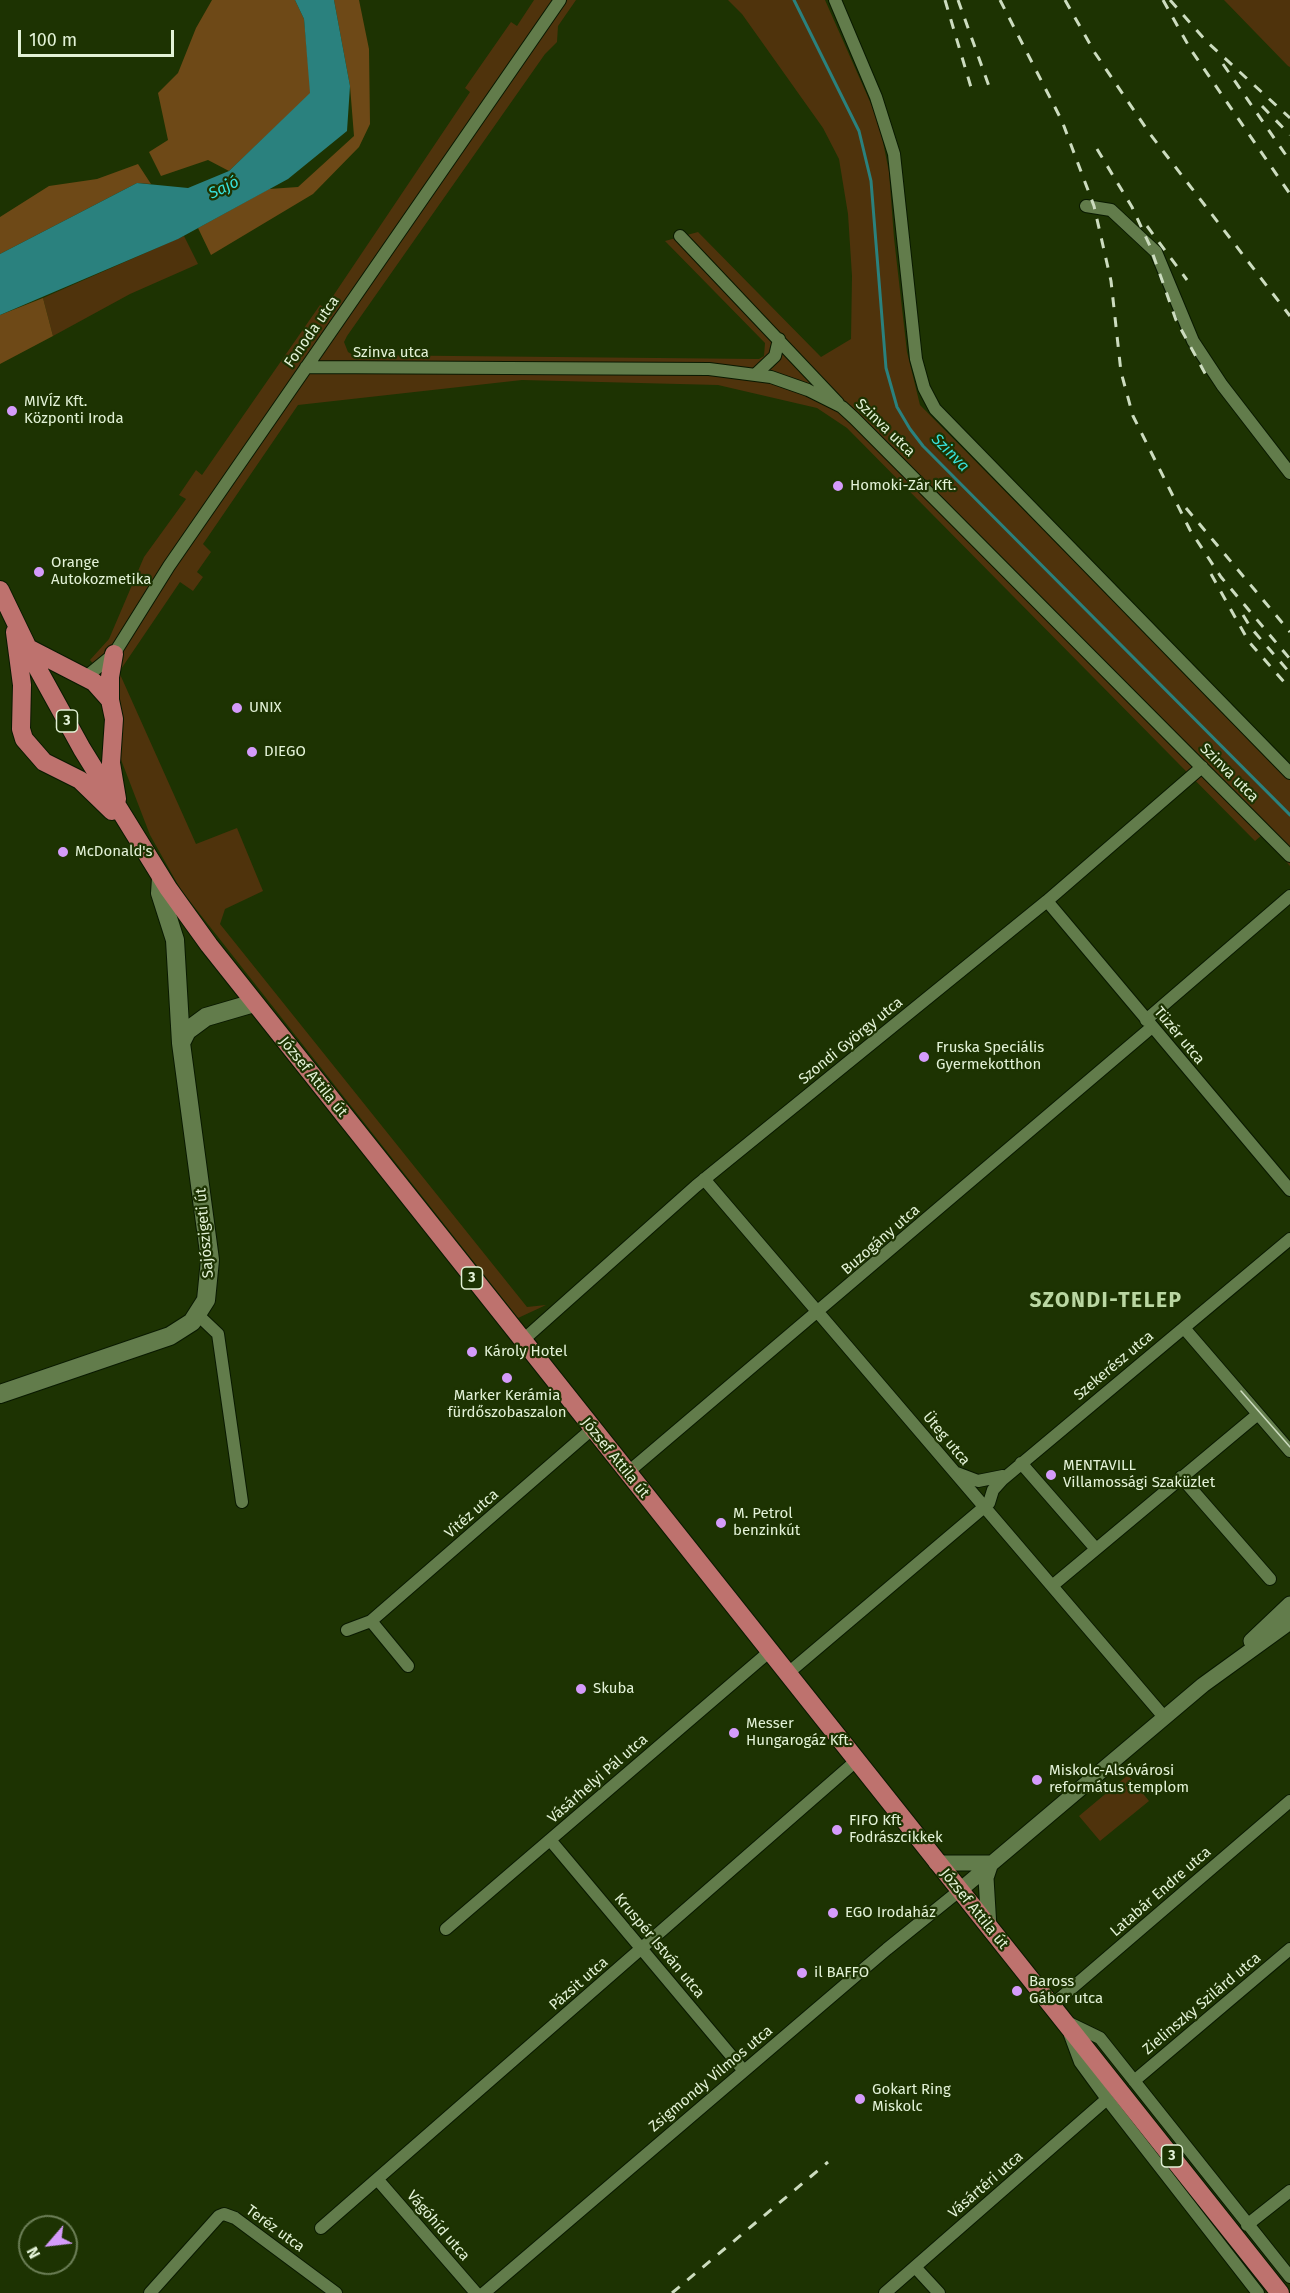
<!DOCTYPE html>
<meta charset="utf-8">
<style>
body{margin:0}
#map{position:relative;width:1290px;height:2293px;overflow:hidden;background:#1d3302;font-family:"Fira Sans",sans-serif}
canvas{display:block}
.north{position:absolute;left:18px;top:2215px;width:60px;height:60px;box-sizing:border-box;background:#1d3302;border:2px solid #6c7f57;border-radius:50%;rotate:242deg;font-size:16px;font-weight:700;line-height:24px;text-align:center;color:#e3f2d7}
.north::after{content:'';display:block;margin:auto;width:21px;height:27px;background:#d59bfb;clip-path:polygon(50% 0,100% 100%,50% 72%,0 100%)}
.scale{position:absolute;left:18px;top:30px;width:156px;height:27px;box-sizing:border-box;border:3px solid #e3f2d7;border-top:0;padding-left:8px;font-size:18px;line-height:21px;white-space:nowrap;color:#e3f2d7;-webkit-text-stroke:4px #1d3302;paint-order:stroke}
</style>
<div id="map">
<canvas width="1290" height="2293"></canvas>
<div class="north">N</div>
<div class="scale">100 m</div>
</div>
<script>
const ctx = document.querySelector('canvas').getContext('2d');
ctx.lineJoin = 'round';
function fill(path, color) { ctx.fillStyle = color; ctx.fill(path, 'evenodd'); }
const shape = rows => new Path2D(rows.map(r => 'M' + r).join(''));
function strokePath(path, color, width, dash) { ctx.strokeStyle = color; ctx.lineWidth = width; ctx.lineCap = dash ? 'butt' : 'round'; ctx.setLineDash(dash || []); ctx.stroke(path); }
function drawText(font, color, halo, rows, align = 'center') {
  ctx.font = font + ' "Fira Sans",sans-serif'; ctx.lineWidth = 4.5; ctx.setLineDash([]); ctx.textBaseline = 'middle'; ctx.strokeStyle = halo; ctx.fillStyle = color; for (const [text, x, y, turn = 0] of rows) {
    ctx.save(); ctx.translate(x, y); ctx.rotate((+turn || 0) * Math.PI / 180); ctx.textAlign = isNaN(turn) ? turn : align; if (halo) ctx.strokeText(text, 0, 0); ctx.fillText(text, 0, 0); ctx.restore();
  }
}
fill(shape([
 [534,0,576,0,558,26,557,42,545,54,347,336,344,342,348,352,353,355,759,359,764,356,765,343,665,241,698,232,821,357,851,339,852,276,848,214,839,159,823,128,742,14,728,0,825,0,879,122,889,172,894,238,907,352,920,405,1290,780,1290,866,1262,835,1255,841,847,428,817,408,718,385,522,380,298,405,203,544,211,552,197,572,203,577,193,591,180,582,119,672,196,844,237,828,263,891,225,909,220,924,527,1307,546,1305,518,1318,181,890,150,835,120,757,122,711,116,690,90,660,109,639,144,557,186,499,179,495,196,470,202,475,320,305,325,308,470,92,465,88,511,22,517,26],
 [1224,0,1290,0,1290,67,1288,66],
 [184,236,198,264,130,294,53,336,43,298],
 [1128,1775,1149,1801,1100,1841,1079,1816]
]), '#4f330c');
fill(shape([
 [212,0,295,0,304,19,311,93,229,171,208,160,161,176,149,152,168,140,158,93,178,73,196,28],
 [334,0,359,0,369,49,370,124,359,147,313,194,211,255,198,228,269,189,298,187,354,136,350,86],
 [138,164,151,184,137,183,0,254,0,217,49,186,97,179],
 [43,298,53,336,0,364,0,315]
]), '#6e4917');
fill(shape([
 [295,0,334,0,350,86,347,131,288,179,178,239,0,315,0,254,137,183,188,188,229,171,310,93,304,19]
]), '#2a817e');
strokePath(shape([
 [794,0,859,131,871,181,886,368,897,407,910,429,923,446,1290,815]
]), '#2a817e', 3);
const minor = shape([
 [835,0,876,97,894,154,916,359,924,388,935,409,1290,773],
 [1086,206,1111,210,1156,252,1193,341,1222,385,1290,473],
 [680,236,838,403],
 [306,367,709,369,771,377,808,390,842,407,854,418,1290,856],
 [756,374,775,356,779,339],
 [86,677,114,654,169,566,560,0],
 [1047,901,1290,1190],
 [1146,1020,1290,896],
 [704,1179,1164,1717],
 [198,1315,218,1334,242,1502],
 [1184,1328,1290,1451],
 [522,1341,696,1186,1047,901,1202,767],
 [1021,1463,1096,1549],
 [627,1473,1152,1027],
 [957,1473,978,1481,1003,1476],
 [1181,1477,1270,1579],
 [1052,1586,1258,1414],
 [371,1621,408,1666],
 [347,1630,371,1621,592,1429],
 [787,1674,989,1503,993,1490,1002,1480,1290,1239],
 [551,1841,744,2071],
 [446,1929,769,1652],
 [1051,2006,1290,1801],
 [1067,2022,1100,2038,1290,2277],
 [1070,2035,1080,2062,1107,2099,1258,2293],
 [1134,2081,1290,1949],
 [378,2180,476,2293],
 [1247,2225,1290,2191],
 [321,2228,856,1761],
 [915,2267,939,2293],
 [150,2293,219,2216,224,2214,235,2218,336,2293],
 [484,2293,887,1949,959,1891],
 [885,2293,1107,2099]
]);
const tertiary = shape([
 [1251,1641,1290,1604],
 [936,1863,991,1863],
 [959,1891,1203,1685,1290,1622],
 [989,1928,986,1878,991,1863]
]);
const secondary = shape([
 [181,1043,187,1031,206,1017,254,1003],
 [0,1394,170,1336,192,1322,206,1300,210,1260,181,1043,175,940,160,893,161,878]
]);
const primary = shape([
 [0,590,39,671,82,749,168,888,209,945,1280,2293],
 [15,632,22,685,21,729,24,739,44,762,80,780,112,811],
 [28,648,94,682,110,700,114,719,111,763,117,799],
 [110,700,110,677,114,654]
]);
strokePath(minor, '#091900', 14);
strokePath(tertiary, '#091900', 17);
strokePath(secondary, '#091900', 20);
strokePath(primary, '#091900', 20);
strokePath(minor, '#627c4b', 12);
strokePath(tertiary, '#627c4b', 15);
strokePath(secondary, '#627c4b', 18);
strokePath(primary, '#be726e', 18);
strokePath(shape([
 [1241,1391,1290,1447]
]), '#ccdcbf', 1.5);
strokePath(shape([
 [945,0,973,94],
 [958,0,990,89],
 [1000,0,1062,121,1094,206,1111,281,1121,372,1133,416,1190,530,1221,577,1290,659],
 [1065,0,1095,53,1150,134,1290,316],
 [1163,0,1191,50,1290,194],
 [1170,0,1207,42,1290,118],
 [1223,64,1290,161],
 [1262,106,1290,135],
 [1097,149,1132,207,1150,246,1176,320,1206,375],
 [1147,226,1187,280],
 [1186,508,1290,632],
 [1211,574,1249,642,1285,683],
 [1243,615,1251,628,1290,673],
 [672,2293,828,2162]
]), '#ccdcbf', 3, [10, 10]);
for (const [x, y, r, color] of [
 [12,411,6,"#d59bfb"],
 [838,486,6,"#d59bfb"],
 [39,572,6,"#d59bfb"],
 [237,708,6,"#d59bfb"],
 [252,752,6,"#d59bfb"],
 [63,852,6,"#d59bfb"],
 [924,1057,6,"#d59bfb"],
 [472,1352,6,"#d59bfb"],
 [507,1378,6,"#d59bfb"],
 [1051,1475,6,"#d59bfb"],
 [721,1523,6,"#d59bfb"],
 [581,1689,6,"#d59bfb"],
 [734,1733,6,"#d59bfb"],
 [1037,1780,6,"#d59bfb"],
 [837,1830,6,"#d59bfb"],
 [833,1913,6,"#d59bfb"],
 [802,1973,6,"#d59bfb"],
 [1017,1991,6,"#d59bfb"],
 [860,2099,6,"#d59bfb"]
]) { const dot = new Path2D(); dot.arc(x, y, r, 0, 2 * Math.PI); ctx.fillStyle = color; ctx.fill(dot); strokePath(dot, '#1d3302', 2); }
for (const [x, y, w] of [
 [67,721,21],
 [472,1278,21],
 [1172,2156,21]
]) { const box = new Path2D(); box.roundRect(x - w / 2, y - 11, w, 22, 4.5); ctx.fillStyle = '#1d3302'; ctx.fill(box); strokePath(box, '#e3f2d7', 1.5); }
drawText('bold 14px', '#e3f2d7', null, [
 ["3",67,721],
 ["3",472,1278],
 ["3",1172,2156]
]);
drawText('15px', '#e3f2d7', '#1d3302', [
 ["Fonoda utca",312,332,-55],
 ["Szinva utca",391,353],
 ["Szinva utca",885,428,44],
 ["Szinva utca",1229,773,45],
 ["Tüzér utca",1179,1036,50],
 ["Szondi György utca",851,1041,-39],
 ["József Attila út",313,1077,51],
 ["Sajószigeti út",205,1233,-95],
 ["Buzogány utca",881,1240,-41],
 ["Szekerész utca",1114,1366,-40],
 ["Üteg utca",946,1439,50],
 ["József Attila út",615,1458,51],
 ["Vitéz utca",472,1514,-41],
 ["Vásárhelyi Pál utca",598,1779,-41],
 ["Latabár Endre utca",1161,1892,-41],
 ["József Attila út",974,1909,51],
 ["Kruspér István utca",659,1946,50],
 ["Pázsit utca",579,1984,-41],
 ["Zielinszky Szilárd utca",1202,2004,-40],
 ["Zsigmondy Vilmos utca",711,2079,-40],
 ["Vásártéri utca",986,2185,-41],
 ["Vágóhíd utca",438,2226,49],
 ["Teréz utca",275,2229,36]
]);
drawText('15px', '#e3f2d7', '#1d3302', [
 ["MIVÍZ Kft.",24,402],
 ["Központi Iroda",24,419],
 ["Homoki-Zár Kft.",850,486],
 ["Orange",51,563],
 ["Autokozmetika",51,580],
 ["UNIX",249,708],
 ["DIEGO",264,752],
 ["McDonald's",75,852],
 ["Fruska Speciális",936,1048],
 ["Gyermekotthon",936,1065],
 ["Károly Hotel",484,1352],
 ["Marker Kerámia",507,1396,"center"],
 ["fürdőszobaszalon",507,1413,"center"],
 ["MENTAVILL",1063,1466],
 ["Villamossági Szaküzlet",1063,1483],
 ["M. Petrol",733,1514],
 ["benzinkút",733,1531],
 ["Skuba",593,1689],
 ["Messer",746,1724],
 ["Hungarogáz Kft.",746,1741],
 ["Miskolc-Alsóvárosi",1049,1771],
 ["református templom",1049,1788],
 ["FIFO Kft",849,1821],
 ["Fodrászcikkek",849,1838],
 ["EGO Irodaház",845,1913],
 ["il BAFFO",814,1973],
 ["Baross",1029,1982],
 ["Gábor utca",1029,1999],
 ["Gokart Ring",872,2090],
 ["Miskolc",872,2107]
], 'left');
drawText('italic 16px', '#38e2dc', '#1d3302', [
 ["Sajó",224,188,-26],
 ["Szinva",950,453,45]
]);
ctx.letterSpacing = '1.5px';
drawText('bold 21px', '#bad7a2', '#1d3302', [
 ["SZONDI-TELEP",1106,1301]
]);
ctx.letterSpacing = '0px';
</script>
